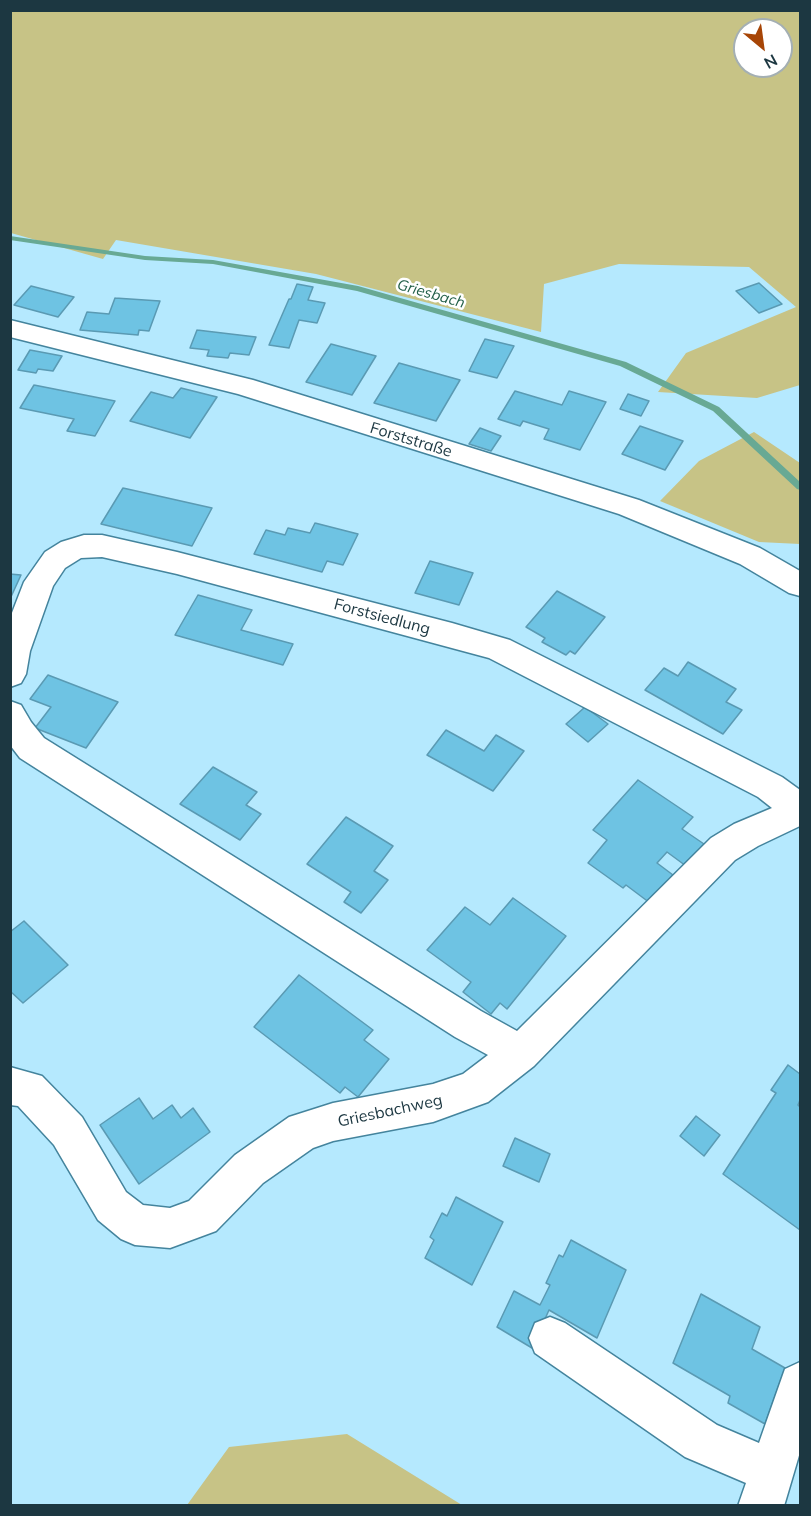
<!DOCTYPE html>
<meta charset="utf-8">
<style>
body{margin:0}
#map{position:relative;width:811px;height:1516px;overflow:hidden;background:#b5e9fe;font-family:Mulish,sans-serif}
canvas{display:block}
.frame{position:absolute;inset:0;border:12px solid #1c3741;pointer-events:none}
.north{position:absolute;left:733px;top:18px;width:60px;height:60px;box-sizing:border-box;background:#fff;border:2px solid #a4afb3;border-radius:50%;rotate:151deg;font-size:16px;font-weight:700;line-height:24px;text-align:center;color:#1c3741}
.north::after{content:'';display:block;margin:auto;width:21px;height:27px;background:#a74506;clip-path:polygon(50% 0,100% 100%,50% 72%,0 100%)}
</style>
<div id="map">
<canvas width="811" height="1516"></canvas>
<div class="frame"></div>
<div class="north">N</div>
</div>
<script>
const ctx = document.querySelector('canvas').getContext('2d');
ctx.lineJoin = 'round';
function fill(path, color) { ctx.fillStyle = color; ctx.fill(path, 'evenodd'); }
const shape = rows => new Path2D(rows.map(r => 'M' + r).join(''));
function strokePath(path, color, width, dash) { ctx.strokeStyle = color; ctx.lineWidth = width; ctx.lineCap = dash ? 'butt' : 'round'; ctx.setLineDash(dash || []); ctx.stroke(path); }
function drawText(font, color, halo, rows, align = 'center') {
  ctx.font = font + ' Mulish,sans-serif'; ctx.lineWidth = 5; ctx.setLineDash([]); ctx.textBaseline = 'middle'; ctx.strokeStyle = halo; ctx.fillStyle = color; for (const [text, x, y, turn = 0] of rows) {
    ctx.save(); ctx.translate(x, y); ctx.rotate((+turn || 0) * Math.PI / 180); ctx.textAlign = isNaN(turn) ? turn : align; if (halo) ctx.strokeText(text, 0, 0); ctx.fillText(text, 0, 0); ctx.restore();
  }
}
fill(shape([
 [10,11,800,11,800,385,757,398,658,392,686,353,796,307,749,267,619,264,544,284,541,332,316,274,116,240,103,259,11,233],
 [745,30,781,30,781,66,745,66],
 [754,432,800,463,800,544,759,542,660,501,699,461],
 [347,1434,462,1505,187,1505,229,1447]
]), '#c7c386');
fill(shape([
 [10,236,145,256,213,260,358,286,626,362,719,407,800,482,800,490,797,489,713,411,620,366,357,291,213,264,145,260,10,240,10,236]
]), '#68a994');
const building = shape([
 [759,283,782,304,759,313,736,291,759,283],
 [297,284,313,287,308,300,325,303,317,323,299,320,289,348,269,345,289,299,291,299,297,284],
 [31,286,74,297,58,317,14,305,31,286],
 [115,298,160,301,149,331,139,330,138,335,80,330,87,312,109,314,115,298],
 [197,330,256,337,249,355,230,353,228,358,207,356,209,350,190,348,197,330],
 [485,339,514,346,497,378,469,371,485,339],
 [331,344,376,356,352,395,306,382,331,344],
 [30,350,62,356,53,371,38,369,36,373,18,370,30,350],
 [399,363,460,380,436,421,374,403,399,363],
 [34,385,115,401,95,436,67,431,74,419,20,408,34,385],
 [181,388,217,397,190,438,130,421,151,392,173,398,181,388],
 [515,391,562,405,569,391,606,402,580,450,544,439,549,429,523,421,520,426,498,419,515,391],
 [628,394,649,401,641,416,620,409,628,394],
 [640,426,683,441,665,470,622,454,640,426],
 [480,428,501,436,491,451,469,444,480,428],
 [123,488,212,508,192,546,101,524,123,488],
 [315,523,358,534,343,565,327,561,322,572,254,554,266,530,285,535,288,528,310,533,315,523],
 [430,561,473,573,459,605,415,593,430,561],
 [10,574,21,575,10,599,10,574],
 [557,591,605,617,575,654,570,651,566,655,542,642,545,638,526,627,557,591],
 [198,595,252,610,241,630,293,644,283,665,175,635,198,595],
 [688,662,736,689,726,702,742,710,723,734,645,690,664,668,678,676,688,662],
 [48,675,118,702,86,748,35,728,51,707,30,699,48,675],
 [585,707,608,724,588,742,566,724,585,707],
 [446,730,484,751,496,735,524,751,493,791,427,755,446,730],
 [213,767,257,792,246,805,261,814,240,840,180,804,213,767],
 [638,780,693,817,682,829,704,844,686,866,667,852,657,863,673,875,650,903,626,885,623,888,588,863,607,840,593,830,638,780],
 [346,817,393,846,374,871,388,880,361,913,344,902,351,892,307,864,346,817],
 [513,898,566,936,507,1009,500,1003,491,1014,463,992,471,982,427,950,465,907,490,925,513,898],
 [24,921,68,965,23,1003,10,991,10,932,24,921],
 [299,975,373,1030,364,1040,389,1059,358,1097,345,1087,340,1093,254,1027,299,975],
 [788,1065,800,1074,800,1100,798,1105,800,1107,800,1230,723,1174,776,1093,771,1090,788,1065],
 [139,1098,153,1119,172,1105,181,1118,193,1108,210,1132,139,1184,100,1125,139,1098],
 [696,1116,720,1135,704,1156,680,1136,696,1116],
 [515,1138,550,1154,539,1182,503,1166,515,1138],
 [456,1197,503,1222,472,1285,425,1258,434,1240,430,1237,442,1213,447,1216,456,1197],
 [571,1240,626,1270,597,1338,549,1310,532,1348,497,1327,514,1291,540,1305,550,1285,546,1283,559,1255,563,1257,571,1240],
 [701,1294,760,1327,752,1349,785,1368,765,1424,728,1403,730,1396,673,1363,701,1294]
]);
fill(building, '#6ec3e3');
strokePath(building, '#5a9ab3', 1.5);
const minor = shape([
 [10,320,253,380,639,500,760,548,800,571,800,596,789,593,740,564,619,514,238,394,10,337,10,320],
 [84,535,102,535,177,552,452,623,510,640,782,777,800,790,800,826,758,846,735,860,534,1066,488,1102,433,1122,333,1141,313,1148,263,1183,216,1231,170,1248,135,1245,121,1239,98,1220,54,1145,18,1106,10,1105,10,1067,42,1076,82,1117,126,1192,143,1205,170,1208,189,1201,235,1155,289,1117,333,1103,433,1084,463,1074,488,1055,455,1037,20,758,10,745,10,701,21,705,31,722,44,738,481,1011,517,1031,711,838,734,824,772,808,758,797,489,658,177,574,102,557,81,558,65,568,53,586,30,651,26,674,21,683,10,687,10,618,24,582,45,552,61,542,84,535],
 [550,1317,565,1323,717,1425,759,1443,785,1369,800,1362,800,1452,784,1506,738,1506,746,1483,685,1457,535,1353,529,1338,535,1323,550,1317]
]);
strokePath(minor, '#44849d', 3);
fill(minor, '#fff');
drawText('italic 15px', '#225f48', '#fff', [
 ["Griesbach",431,294,16]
]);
drawText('16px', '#1c3741', '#fff', [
 ["Forststraße",411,440,17],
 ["Forstsiedlung",382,617,15],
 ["Griesbachweg",390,1111,-12]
]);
</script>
